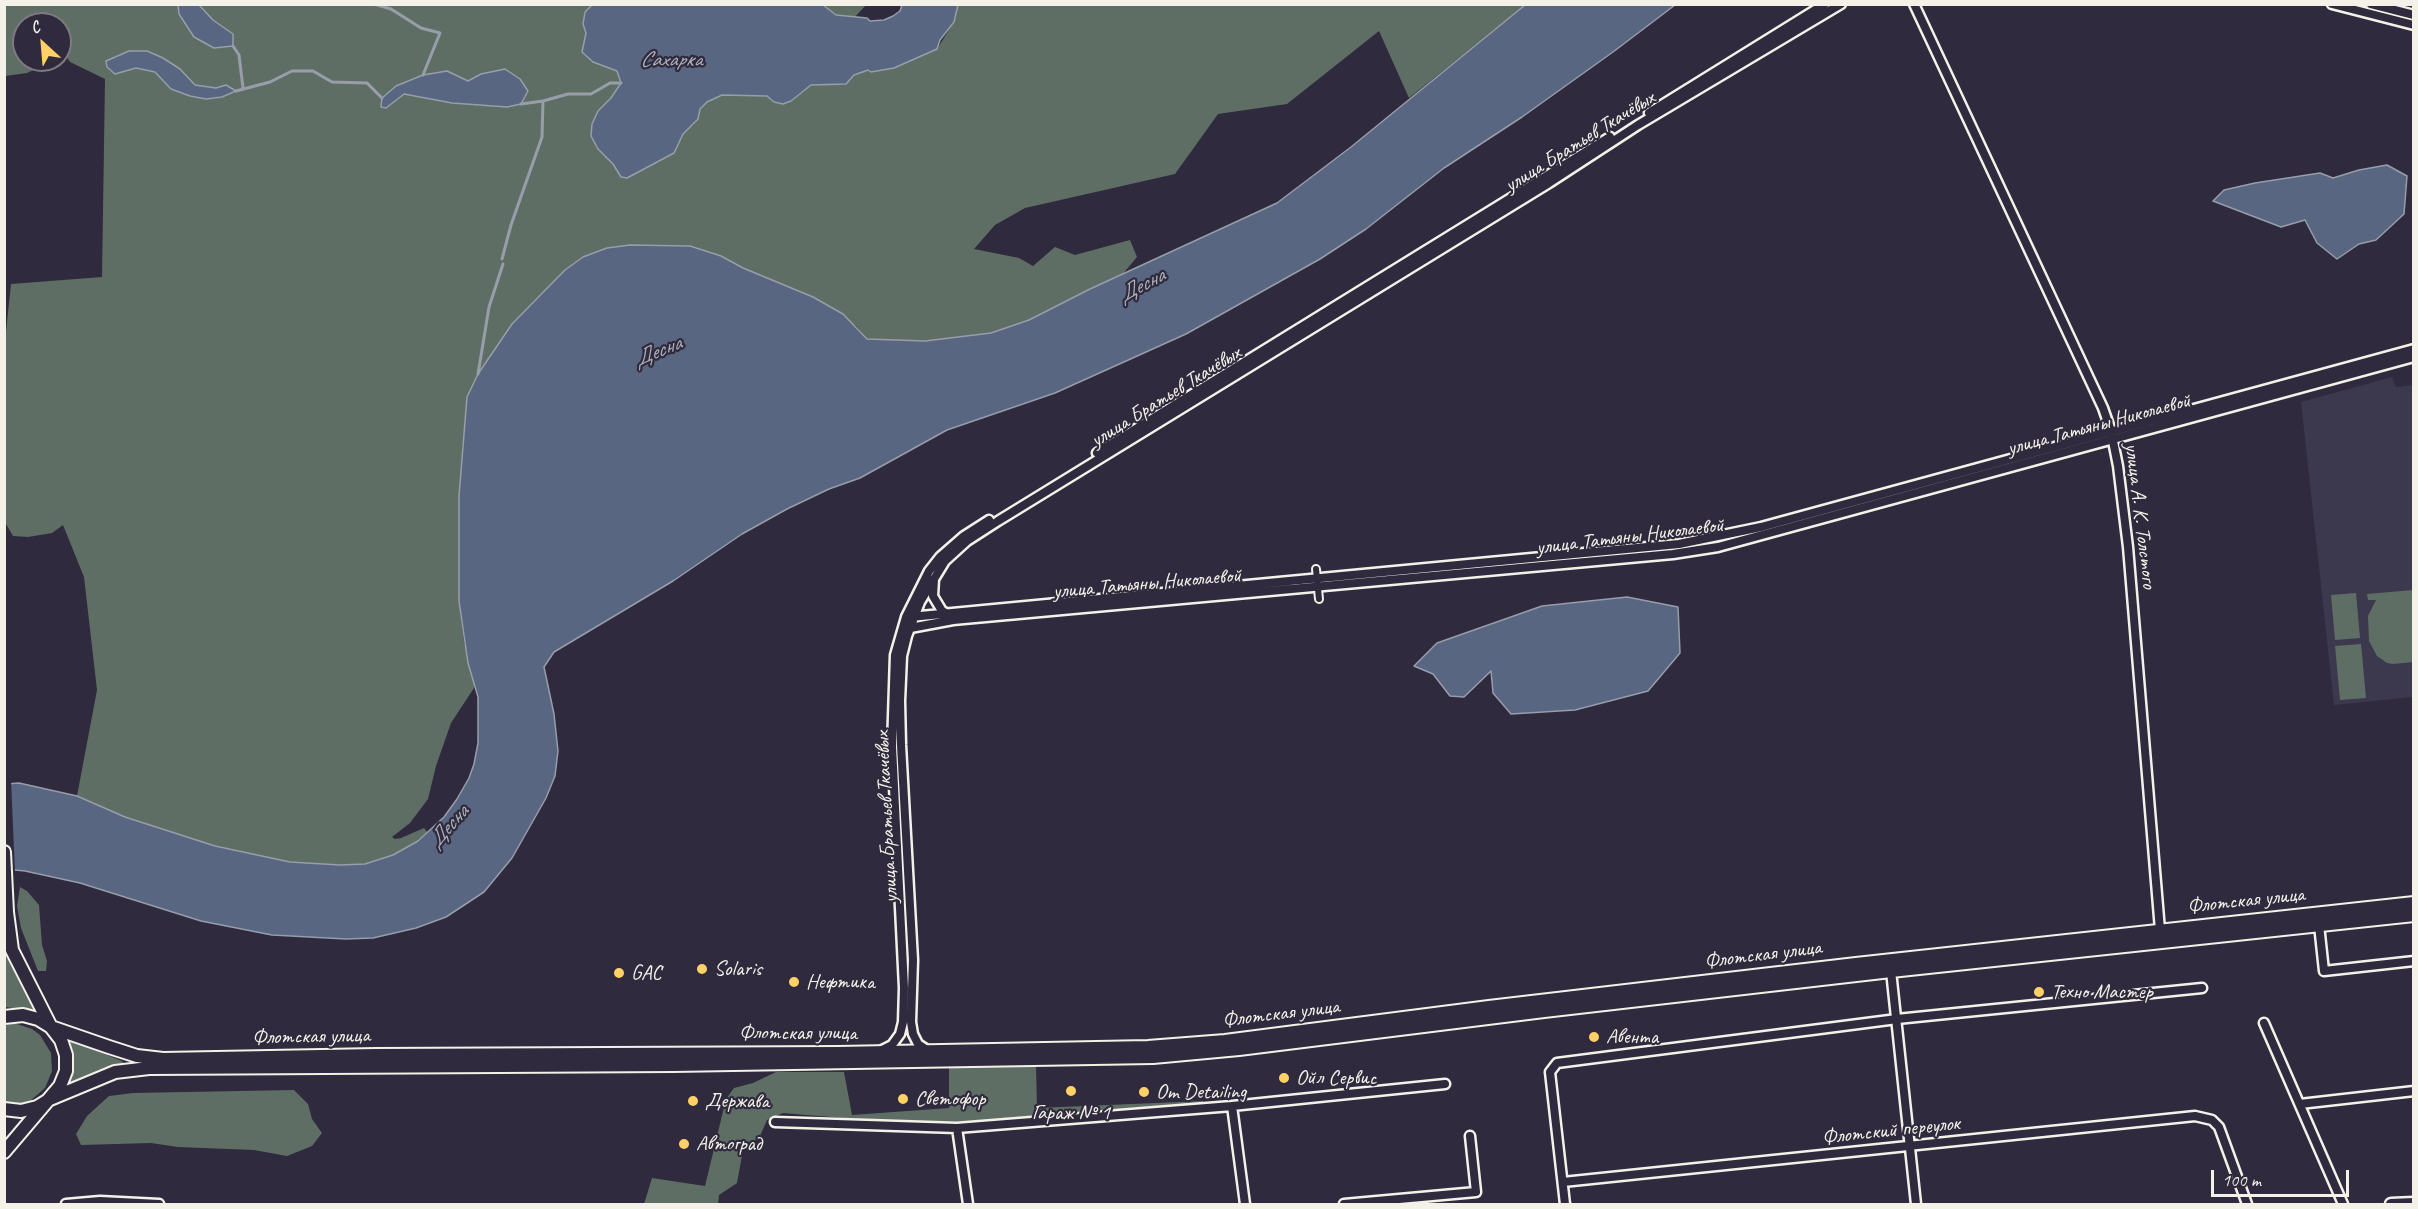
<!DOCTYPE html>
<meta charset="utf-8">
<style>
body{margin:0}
#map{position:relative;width:2418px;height:1209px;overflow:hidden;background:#2f2a3d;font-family:Caveat,sans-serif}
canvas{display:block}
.frame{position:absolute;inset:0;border:6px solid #f4f1e8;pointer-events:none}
.north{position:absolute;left:12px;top:12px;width:60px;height:60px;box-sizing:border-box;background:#2f2a3d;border:2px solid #7e7a81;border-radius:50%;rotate:334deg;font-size:16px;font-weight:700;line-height:24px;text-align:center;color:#f4f1e8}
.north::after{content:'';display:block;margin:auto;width:21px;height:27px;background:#ffd166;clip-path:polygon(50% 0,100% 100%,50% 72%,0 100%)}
.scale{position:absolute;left:2211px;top:1170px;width:138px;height:27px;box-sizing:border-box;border:3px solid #f4f1e8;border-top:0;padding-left:8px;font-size:18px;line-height:21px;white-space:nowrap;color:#f4f1e8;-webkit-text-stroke:4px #2f2a3d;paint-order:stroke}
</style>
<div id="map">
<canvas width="2418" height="1209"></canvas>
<div class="frame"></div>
<div class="north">С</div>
<div class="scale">100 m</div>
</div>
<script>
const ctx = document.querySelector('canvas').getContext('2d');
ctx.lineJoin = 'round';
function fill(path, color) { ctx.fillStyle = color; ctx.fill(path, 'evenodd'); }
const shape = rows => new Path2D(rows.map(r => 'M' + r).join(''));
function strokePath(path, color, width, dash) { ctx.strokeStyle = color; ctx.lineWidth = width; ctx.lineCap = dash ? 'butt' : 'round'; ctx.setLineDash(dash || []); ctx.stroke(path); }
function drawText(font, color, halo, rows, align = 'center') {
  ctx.font = font + ' Caveat,sans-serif'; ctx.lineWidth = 4.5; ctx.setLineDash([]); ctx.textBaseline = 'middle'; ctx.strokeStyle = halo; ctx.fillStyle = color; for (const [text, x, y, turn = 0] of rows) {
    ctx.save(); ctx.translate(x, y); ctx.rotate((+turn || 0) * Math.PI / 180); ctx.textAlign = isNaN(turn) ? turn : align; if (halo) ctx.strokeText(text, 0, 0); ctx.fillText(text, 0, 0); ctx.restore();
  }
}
fill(shape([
 [2392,377,2396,387,2413,385,2413,697,2334,705,2301,402]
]), '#3c384e');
fill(shape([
 [4,5,178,5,179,14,233,34,213,20,199,5,592,5,585,12,583,24,586,33,582,52,593,62,617,71,621,83,611,98,598,111,598,149,613,164,621,177,674,153,683,134,700,109,707,102,722,95,767,96,774,102,791,101,811,85,846,84,854,75,868,70,871,72,937,49,954,22,958,5,1525,5,1409,98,1379,31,1287,104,1218,114,1175,174,1025,208,995,225,974,249,1019,258,1033,266,1055,247,1075,255,1130,240,1137,257,1122,275,1029,320,991,333,925,341,867,339,856,326,813,297,743,268,721,256,690,246,630,245,607,248,583,257,565,270,512,324,478,374,463,445,459,496,459,601,464,642,474,680,474,688,451,723,436,766,428,799,410,823,392,837,395,839,401,838,424,828,428,833,418,841,393,855,365,864,340,865,290,862,215,846,125,817,77,796,97,690,84,577,63,525,52,533,28,537,13,536,6,524,6,332,11,284,102,277,105,79,70,62,60,47,60,24,24,24,24,60,45,60,40,67,27,73,5,76],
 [136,68,180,69,195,85,216,88,226,85,235,91,222,97,206,99,171,89,155,72],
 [447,71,468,81,481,74,452,103,404,94,423,75],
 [823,5,866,5,855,17,836,15],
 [2413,590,2413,662,2393,664,2387,663,2377,656,2369,641,2368,616,2376,600,2368,600,2367,594],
 [2356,593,2360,638,2335,640,2331,595],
 [2361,644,2366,698,2340,700,2335,646],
 [20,887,27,891,39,905,42,945,47,961,46,971,38,971,21,928,17,906],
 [4,951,33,1008,32,1011,5,1007],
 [5,1024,17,1024,32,1029,40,1035,51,1053,52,1071,45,1088,30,1101,20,1105,5,1105],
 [65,1038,122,1061,124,1064,68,1086],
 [1036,1064,1037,1108,1203,1101,1203,1105,963,1122,867,1120,783,1113,767,1120,760,1136,743,1150,737,1183,719,1195,718,1204,644,1204,652,1178,705,1186,726,1099,734,1088,753,1083,776,1072,844,1072,852,1115,949,1108,949,1068],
 [294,1090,308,1104,312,1119,322,1133,312,1146,287,1156,254,1150,178,1147,151,1143,81,1145,76,1134,87,1116,109,1096,133,1093]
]), '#5f6e65');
const water = shape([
 [178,5,199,5,213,20,233,34,233,46,214,48,194,37,179,14,178,5],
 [592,5,823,5,836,15,867,18,870,21,884,20,893,16,900,11,902,5,958,5,954,22,940,40,937,49,894,68,871,72,868,70,854,75,846,84,811,85,791,101,783,104,774,102,767,96,722,95,707,102,700,109,698,119,683,134,674,153,627,178,621,177,613,164,598,149,591,136,592,124,598,111,611,98,621,83,617,71,593,62,582,52,586,33,583,24,585,12,592,5],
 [1525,5,1675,5,1613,52,1522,117,1444,168,1366,229,1320,259,1186,334,1055,393,947,430,860,478,829,489,787,509,742,534,673,581,554,652,544,667,554,714,558,751,555,776,546,798,512,858,484,892,446,917,416,928,373,938,346,939,272,935,201,921,80,883,25,871,5,869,5,784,19,783,77,796,125,817,215,846,290,862,340,865,365,864,393,855,418,841,444,817,457,799,469,778,474,764,478,743,478,697,468,663,459,601,459,496,467,397,478,374,512,324,565,270,583,257,607,248,630,245,690,246,721,256,743,268,813,297,843,314,867,339,925,341,991,333,1029,320,1090,289,1277,203,1351,147,1525,5],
 [129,51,147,51,163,58,180,69,195,85,216,88,226,85,236,91,222,97,206,99,190,96,171,89,155,72,136,68,115,74,107,67,106,61,129,51],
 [505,69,520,79,528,91,521,104,507,107,452,103,404,94,386,108,381,107,382,98,396,86,423,75,447,71,468,81,481,74,505,69],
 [2387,165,2407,176,2404,214,2376,240,2359,244,2337,259,2317,243,2305,220,2281,227,2213,201,2224,190,2255,183,2320,173,2333,178,2359,170,2387,165],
 [1627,597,1678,607,1680,653,1648,691,1575,710,1511,714,1493,693,1491,671,1464,697,1450,696,1433,674,1414,666,1437,643,1542,606,1627,597]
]);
fill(water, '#596681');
strokePath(water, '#979eaa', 1.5);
fill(shape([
 [11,780,15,873,4,872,4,781]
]), '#2f2a3d');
strokePath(shape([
 [374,4,391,9,421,28,440,33,423,75],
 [233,46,239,55,243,88],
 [236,91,270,82,292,71,313,71,332,82,367,83,382,98],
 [521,104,543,101,568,94,591,94,610,83,621,83],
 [502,259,511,225,542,137,543,101],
 [478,374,489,307,503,264]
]), '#979eaa', 3);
const pedestrian = shape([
 [1316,569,1319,599]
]);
const minor = shape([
 [1914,4,2103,408,2111,431,2118,466,2128,547,2160,930],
 [2332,4,2414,25],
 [2371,4,2414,15],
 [1649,113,1825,4],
 [1097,453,1610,137],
 [934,579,933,596,942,611,948,614],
 [910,617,1679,544,1761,527,2414,349],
 [905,629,953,620,1673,554,1718,547,2414,357],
 [2319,925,2324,971,2414,961],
 [1891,971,1916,1204],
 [2264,1023,2343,1204],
 [927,1050,918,1044,913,1034,911,1022,913,960,901,745,900,701,902,656,907,636,920,602,945,561,967,541,998,521,1549,183,1638,125,1841,4],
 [880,1051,892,1045,900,1034,903,1022,904,988,892,747,895,655,906,617,929,571,940,557,964,536,989,520],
 [2300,1104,2414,1091],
 [1232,1106,1245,1204],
 [775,1122,957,1128,1232,1106,1445,1084],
 [957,1128,968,1204],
 [1563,1182,2195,1116,2212,1120,2219,1127,2247,1204],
 [66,1204,100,1201,159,1204],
 [1344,1204,1476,1192,1470,1136],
 [1565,1204,1550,1072,1557,1063,1897,1019,2202,988]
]);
const tertiary = shape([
 [2391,1204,2414,1203]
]);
const primary = shape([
 [4,852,7,912,12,950,51,1027,61,1040,66,1055,66,1071,60,1086,4,1152],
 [4,1017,23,1015,38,1019,51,1027,109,1047,137,1056,163,1059,376,1055,838,1053,1148,1047,1225,1041,1489,1007,1856,964,2414,903],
 [4,1109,21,1111,37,1107,50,1099,115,1072,149,1068,673,1065,1153,1057,1239,1049,1544,1011,1891,971,2414,915]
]);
strokePath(pedestrian, '#f4f1e8', 10);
strokePath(minor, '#f4f1e8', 13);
strokePath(tertiary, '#f4f1e8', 15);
strokePath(primary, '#f4f1e8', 16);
strokePath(pedestrian, '#2f2a3d', 6);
strokePath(minor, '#2f2a3d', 8);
strokePath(tertiary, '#2f2a3d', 10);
strokePath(primary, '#2f2a3d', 12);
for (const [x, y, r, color] of [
 [702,969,6,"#ffd166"],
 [619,973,6,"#ffd166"],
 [794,982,6,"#ffd166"],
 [2039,992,6,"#ffd166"],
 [1594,1037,6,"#ffd166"],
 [1284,1078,6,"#ffd166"],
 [1071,1091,6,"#ffd166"],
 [1144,1092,6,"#ffd166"],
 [903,1099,6,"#ffd166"],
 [693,1101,6,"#ffd166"],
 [684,1144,6,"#ffd166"]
]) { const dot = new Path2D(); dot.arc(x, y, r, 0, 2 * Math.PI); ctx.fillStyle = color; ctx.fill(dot); strokePath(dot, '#2f2a3d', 2); }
drawText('21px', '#f4f1e8', '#2f2a3d', [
 ["улица Братьев Ткачёвых",1580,142,-32],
 ["улица Братьев Ткачёвых",1166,397,-32],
 ["улица Татьяны Николаевой",2099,425,-15],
 ["улица А. К. Толстого",2140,516,83],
 ["улица Татьяны Николаевой",1630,537,-7],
 ["улица Татьяны Николаевой",1147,584,-5],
 ["улица Братьев Ткачёвых",887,817,-93],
 ["Флотская улица",2246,901,-6],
 ["Флотская улица",1763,955,-7],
 ["Флотская улица",1281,1014,-7],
 ["Флотская улица",798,1033],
 ["Флотская улица",311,1037,-1],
 ["Флотский переулок",1891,1131,-6]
]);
drawText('21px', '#f4f1e8', '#2f2a3d', [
 ["Solaris",714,969],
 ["GAC",631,973],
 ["Нефтика",806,982],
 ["Техно Мастер",2051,992],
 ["Авента",1606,1037],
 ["Ойл Сервис",1296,1078],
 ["Om Detailing",1156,1092],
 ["Светофор",915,1099],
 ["Держава",705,1101],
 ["Гараж № 1",1071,1113,"center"],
 ["Автоград",696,1144]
], 'left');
drawText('italic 22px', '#aeb2ba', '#2f2a3d', [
 ["Сахарка",671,60],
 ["Десна",1142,286,-28],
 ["Десна",658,352,-22],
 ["Десна",449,827,-49]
]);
</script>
